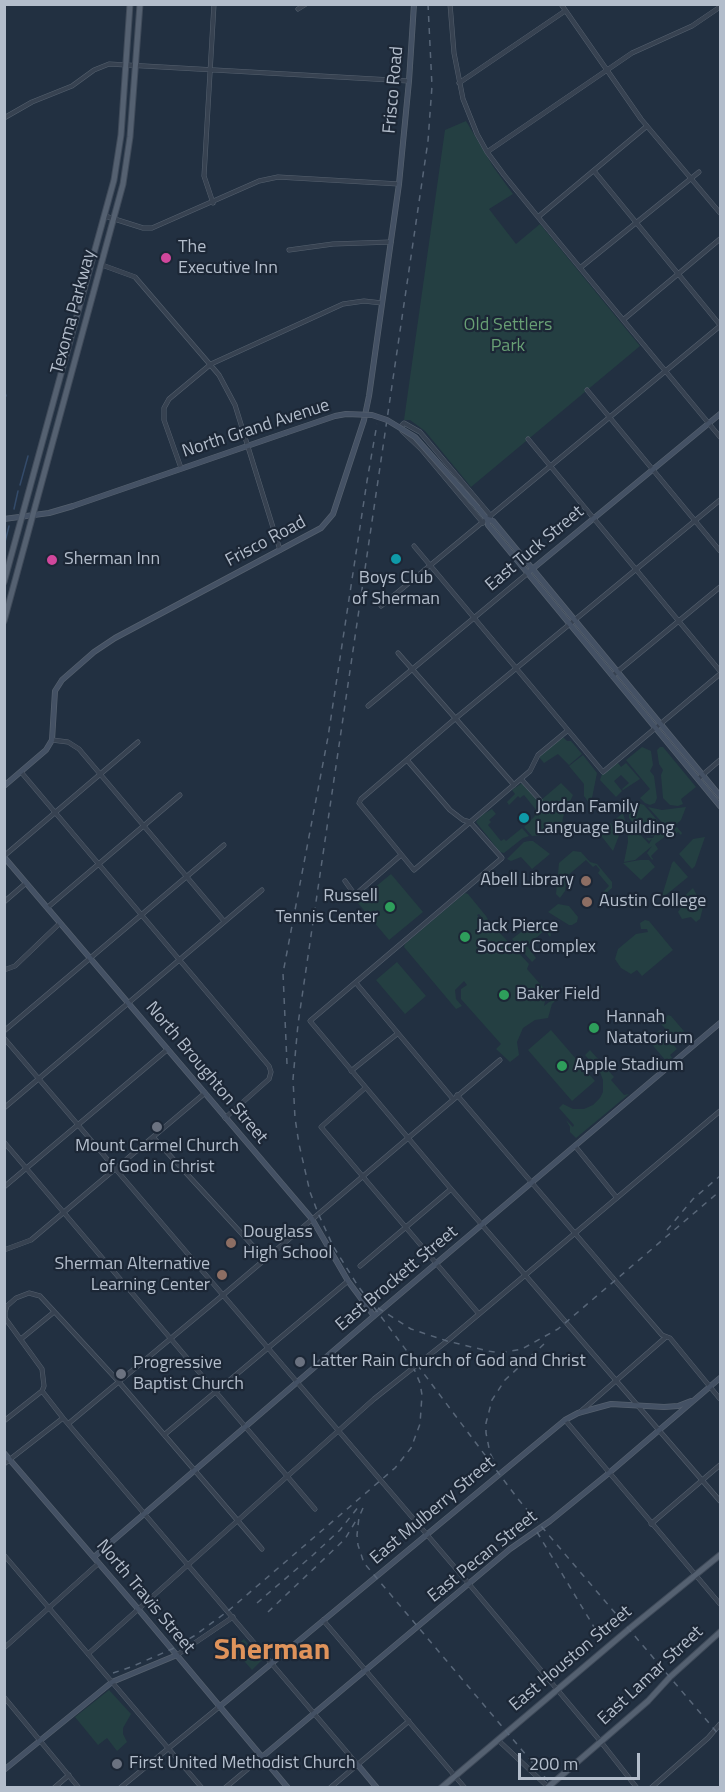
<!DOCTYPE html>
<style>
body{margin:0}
#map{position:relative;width:725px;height:1792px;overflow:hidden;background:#223041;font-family:"Titillium Web",sans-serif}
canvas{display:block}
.frame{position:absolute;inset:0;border:6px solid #b3bdcb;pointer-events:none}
.scale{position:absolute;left:518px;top:1753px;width:122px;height:27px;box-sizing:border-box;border:3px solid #b3bdcb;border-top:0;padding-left:8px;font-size:18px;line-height:21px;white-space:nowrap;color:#b3bdcb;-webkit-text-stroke:4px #1c2736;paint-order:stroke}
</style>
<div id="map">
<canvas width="725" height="1792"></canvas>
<div class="frame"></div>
<div class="scale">200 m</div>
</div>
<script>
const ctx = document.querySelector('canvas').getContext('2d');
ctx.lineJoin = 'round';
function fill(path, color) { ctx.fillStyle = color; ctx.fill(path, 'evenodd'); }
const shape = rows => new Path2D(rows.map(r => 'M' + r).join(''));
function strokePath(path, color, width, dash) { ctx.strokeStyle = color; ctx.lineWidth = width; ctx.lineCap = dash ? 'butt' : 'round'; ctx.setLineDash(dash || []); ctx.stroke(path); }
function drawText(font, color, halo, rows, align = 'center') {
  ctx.font = font + ' "Titillium Web",sans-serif'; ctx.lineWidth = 4.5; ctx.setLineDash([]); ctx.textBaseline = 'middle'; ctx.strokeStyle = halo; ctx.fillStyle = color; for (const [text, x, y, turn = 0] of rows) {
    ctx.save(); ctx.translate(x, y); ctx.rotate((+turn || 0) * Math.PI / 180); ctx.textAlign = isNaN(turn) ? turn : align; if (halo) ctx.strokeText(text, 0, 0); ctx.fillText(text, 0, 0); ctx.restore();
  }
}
fill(shape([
 [466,121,494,168,513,194,489,209,516,244,540,224,640,346,471,487,425,431,410,420,404,420,445,130],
 [563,737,567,741,571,741,582,754,569,765,558,754,544,763,539,757],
 [642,747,651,751,653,765,650,771,654,776,657,798,655,803,650,805,645,803,640,798,650,789,626,760],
 [660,747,663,747,696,787,681,799,683,804,678,806,670,805,663,798,661,775,663,770,659,764,657,750],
 [583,755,597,773,592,798,589,803,584,796,584,784,569,766],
 [618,763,621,767,626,763,640,779,623,790,622,789,629,783,621,775,614,781,622,791,616,797,600,780,602,774],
 [522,783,539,803,538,818,540,801,561,783,573,795,563,817,562,825,553,834,532,836,524,827,535,816,534,814,537,811,524,795,520,798,518,796,509,805,507,802,515,794,512,790],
 [638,803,644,805,657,820,659,826,658,832,660,832,661,825,664,828,662,831,667,828,648,807,662,810,686,807,681,820,668,832,677,827,682,833,681,835,678,832,669,840,666,836,655,844,658,849,651,856,653,859,652,860,647,853,652,846,635,860,624,862,628,842,627,820,649,844,652,839,649,841,646,838,653,838,654,836,643,834,629,818,629,808],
 [492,809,496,814,489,820,491,822,488,825,501,841,504,839,506,841,522,828,529,836,523,838,504,853,500,852,476,822,482,815],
 [623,813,625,820,613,851,599,833,611,823,613,829,617,828,618,826,615,826,612,822],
 [705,837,695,866,692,869,679,854,693,839],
 [529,841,533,841,550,854,532,869,521,857,511,861,507,859,524,842],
 [573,851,581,852,590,862,597,864,612,882,612,888,606,893,603,892,609,886,598,873,600,870,596,865,593,867,586,860,567,876,565,891,560,898,556,894,559,863],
 [640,860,649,860,655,867,641,880,623,863],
 [674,861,688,877,661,899,672,863],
 [391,874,423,912,389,940,357,902],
 [693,888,703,907,700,919,696,922,691,917,682,919,678,912,682,906,678,902],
 [465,893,468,894,486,916,492,927,490,928,479,914,477,915,489,930,491,928,499,932,529,964,527,969,547,992,544,1006,553,999,555,1001,552,1004,548,1018,535,1020,523,1028,517,1042,519,1055,510,1062,496,1049,501,1044,461,999,461,989,467,985,464,981,455,990,456,999,462,1006,456,1009,404,947,405,944],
 [558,904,569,906,578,917,577,922,572,925,569,925,548,912],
 [645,920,649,921,673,950,642,976,637,970,631,974,621,968,615,959,618,949,636,934,648,932,647,929,641,929,640,923],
 [530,925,549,929,551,935,550,937,545,930,527,946,536,958,532,962,512,939],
 [397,962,426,996,405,1014,376,980],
 [668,1015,671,1016,689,1037,682,1045,680,1045,661,1024,662,1021],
 [551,1030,595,1081,572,1101,528,1050],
 [660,1030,677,1049,670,1055,672,1058,667,1062,648,1040],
 [590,1050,614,1077,611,1080,624,1095,629,1094,576,1138,570,1132,570,1127,566,1120,573,1127,574,1125,559,1108,563,1104,573,1109,584,1109,593,1105,600,1098,603,1092,603,1080,600,1072,585,1055],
 [244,1639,262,1660,252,1670,233,1648],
 [109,1690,131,1714,123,1728,123,1734,127,1742,117,1751,107,1738,98,1745,75,1717]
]), '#243f42');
strokePath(shape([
 [4,342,4,344],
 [4,389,6,396],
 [20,485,28,456],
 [14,509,18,491],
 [4,546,9,526]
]), '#344b6a', 1.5);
const street = shape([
 [450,4,454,53,463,99,477,134,487,152,504,175,538,217,720,437],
 [561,4,641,119,720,213],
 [298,9,306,4],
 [459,83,565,11],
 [4,118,32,102,72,86,94,70,109,64,409,81],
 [487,152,632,53,692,26,720,7],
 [594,171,720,325],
 [213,203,204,176,214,4],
 [105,216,143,228,152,228,259,181,278,177,399,184],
 [538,217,647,126],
 [289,250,333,244,391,242],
 [102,265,135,277,219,375,235,405,280,550],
 [580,268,699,172],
 [623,320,720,239],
 [587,390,720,551],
 [528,439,720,671],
 [181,468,164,420,164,408,169,399,211,364,343,304,364,301,382,303],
 [483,523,421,449,402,431,402,425,404,423,420,432,491,516],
 [414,546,603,772,720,674],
 [381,606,720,326],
 [398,653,514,785],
 [612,676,720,587],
 [368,706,528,573],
 [567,731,538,755,530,771,414,870,359,803,361,799,456,718,720,500],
 [52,740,68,742,79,749,224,921],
 [407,760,450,810,463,820,470,822,502,858,310,1021,451,1189,720,1501],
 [21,772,269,1066,271,1072,269,1079,225,1118],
 [521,779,540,800],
 [698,779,720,760],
 [4,856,138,742],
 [345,881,355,895,401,855],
 [4,902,26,883],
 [48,907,180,795],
 [4,970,15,966,60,923],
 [356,983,453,1099],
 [4,1031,224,845],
 [4,1038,469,1584,601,1742,637,1788],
 [351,1071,397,1034],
 [365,1088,321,1127,479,1314],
 [457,1095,619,1285,662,1335,670,1338,720,1399],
 [4,1108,262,890],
 [153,1137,265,1259],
 [4,1142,315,1509],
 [575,1146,617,1198],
 [4,1187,168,1049],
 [4,1250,31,1240,205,1093],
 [360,1266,451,1189],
 [5,1318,42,1369,44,1386,42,1391,63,1418,357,1764],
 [5,1318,5,1312,7,1306,16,1298,29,1293,40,1296,119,1382,262,1549],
 [21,1339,54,1312],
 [579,1413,666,1337],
 [565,1420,720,1604],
 [4,1421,42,1391],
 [68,1424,223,1295,500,1060],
 [164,1435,348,1281],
 [4,1464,63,1418],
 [651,1524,720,1465],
 [4,1555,202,1788],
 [323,1620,465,1788],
 [4,1648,99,1563],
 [88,1654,374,1399,447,1341,720,1111],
 [177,1655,233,1617],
 [4,1697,79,1788],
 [498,1740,548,1787],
 [54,1788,69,1775],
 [120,1788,219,1707],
 [225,1788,262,1757],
 [330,1788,409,1721],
 [651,1788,708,1738,720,1724]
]);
const secondary = shape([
 [478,508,487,519,493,521,720,796],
 [4,519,49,513,73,506,285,433],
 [487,519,488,525,720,806],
 [530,571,720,414],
 [4,786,46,750,52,740,55,691,62,680,94,652,115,638,321,528,333,514,364,420,369,396,399,184,409,81,414,4],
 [4,857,312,1219,348,1281,374,1316],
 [4,1453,139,1610,288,1788],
 [94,1557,374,1316,720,1023],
 [219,1707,565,1420,578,1413,611,1404,664,1407,678,1406,691,1401],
 [262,1757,510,1549,550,1521,609,1473,720,1378],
 [357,1764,377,1788],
 [4,1770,112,1682,177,1655]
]);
const primary = shape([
 [4,582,114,180,121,135,130,4],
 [4,621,123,184,130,137,140,4],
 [441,1788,629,1629,720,1555],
 [547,1788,648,1701,670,1677,720,1632]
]);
strokePath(street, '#55606e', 5);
strokePath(secondary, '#55606e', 6);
strokePath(primary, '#404b5a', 7);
strokePath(street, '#374251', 4);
strokePath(secondary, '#445164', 4.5);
strokePath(primary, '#556171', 5);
strokePath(shape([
 [428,4,432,86,428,141,298,1024,293,1079,295,1118,299,1144,310,1192,318,1213,333,1246,358,1286,518,1499,720,1736],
 [287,1064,283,973,328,737,367,481,377,424],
 [667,1230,693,1199,720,1176],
 [378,1308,411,1329,447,1341,488,1351,500,1353,522,1349,558,1329,720,1191],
 [493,1459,490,1453,486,1433,486,1423,492,1400,505,1380,544,1344],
 [363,1508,359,1517,357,1535,358,1545,364,1563,554,1788],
 [537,1532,597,1632],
 [257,1603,313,1555,340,1530,359,1506],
 [268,1612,345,1539,357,1519],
 [113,1673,131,1667,172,1649,194,1636,228,1611,395,1468,411,1448,420,1424,422,1395,420,1383,414,1369]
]), '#586678', 1.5, [6, 6]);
const secondaryBridge = shape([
 [285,433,335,416,346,414,372,415,387,420,415,437,478,508]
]);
strokePath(secondaryBridge, '#55606e', 6, []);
strokePath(secondaryBridge, '#445164', 4.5);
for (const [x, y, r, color] of [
 [166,258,6,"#d1479c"],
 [396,559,6,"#0f9aa8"],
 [52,560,6,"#d1479c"],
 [524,818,6,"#0f9aa8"],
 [586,881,6,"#8d6e63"],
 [587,902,6,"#8d6e63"],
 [390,907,6,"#2e9e5b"],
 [465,937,6,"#2e9e5b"],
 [504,995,6,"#2e9e5b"],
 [594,1028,6,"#2e9e5b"],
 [562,1066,6,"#2e9e5b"],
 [157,1127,6,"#6b7280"],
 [231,1243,6,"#8d6e63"],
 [222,1275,6,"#8d6e63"],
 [300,1362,6,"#6b7280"],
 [121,1374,6,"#6b7280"],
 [117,1764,6,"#6b7280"]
]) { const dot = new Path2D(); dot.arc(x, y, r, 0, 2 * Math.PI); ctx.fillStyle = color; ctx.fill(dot); strokePath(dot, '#1c2736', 2); }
drawText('18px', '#b3bdcb', '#1c2736', [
 ["Frisco Road",394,90,-85],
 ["Texoma Parkway",74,312,-75],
 ["North Grand Avenue",256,429,-18],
 ["Frisco Road",266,542,-28],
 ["East Tuck Street",535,549,-40],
 ["North Broughton Street",206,1073,50],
 ["East Brockett Street",397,1279,-40],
 ["East Mulberry Street",433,1511,-40],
 ["East Pecan Street",483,1557,-39],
 ["North Travis Street",145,1597,50],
 ["East Houston Street",571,1659,-40],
 ["East Lamar Street",651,1676,-43]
]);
drawText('18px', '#b3bdcb', '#1c2736', [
 ["The",178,248],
 ["Executive Inn",178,269],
 ["Sherman Inn",64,560],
 ["Boys Club",396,579,"center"],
 ["of Sherman",396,600,"center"],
 ["Jordan Family",536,808],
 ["Language Building",536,829],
 ["Abell Library",574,881,"right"],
 ["Russell",378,897,"right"],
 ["Tennis Center",378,918,"right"],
 ["Austin College",599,902],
 ["Jack Pierce",477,927],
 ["Soccer Complex",477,948],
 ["Baker Field",516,995],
 ["Hannah",606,1018],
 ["Natatorium",606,1039],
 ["Apple Stadium",574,1066],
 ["Mount Carmel Church",157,1147,"center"],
 ["of God in Christ",157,1168,"center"],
 ["Douglass",243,1233],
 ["High School",243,1254],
 ["Sherman Alternative",210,1265,"right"],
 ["Learning Center",210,1286,"right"],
 ["Latter Rain Church of God and Christ",312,1362],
 ["Progressive",133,1364],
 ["Baptist Church",133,1385],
 ["First United Methodist Church",129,1764]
], 'left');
drawText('18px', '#689f74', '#1c2736', [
 ["Old Settlers",508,326],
 ["Park",508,347]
]);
drawText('bold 30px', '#df935b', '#1c2736', [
 ["Sherman",272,1652]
]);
</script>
